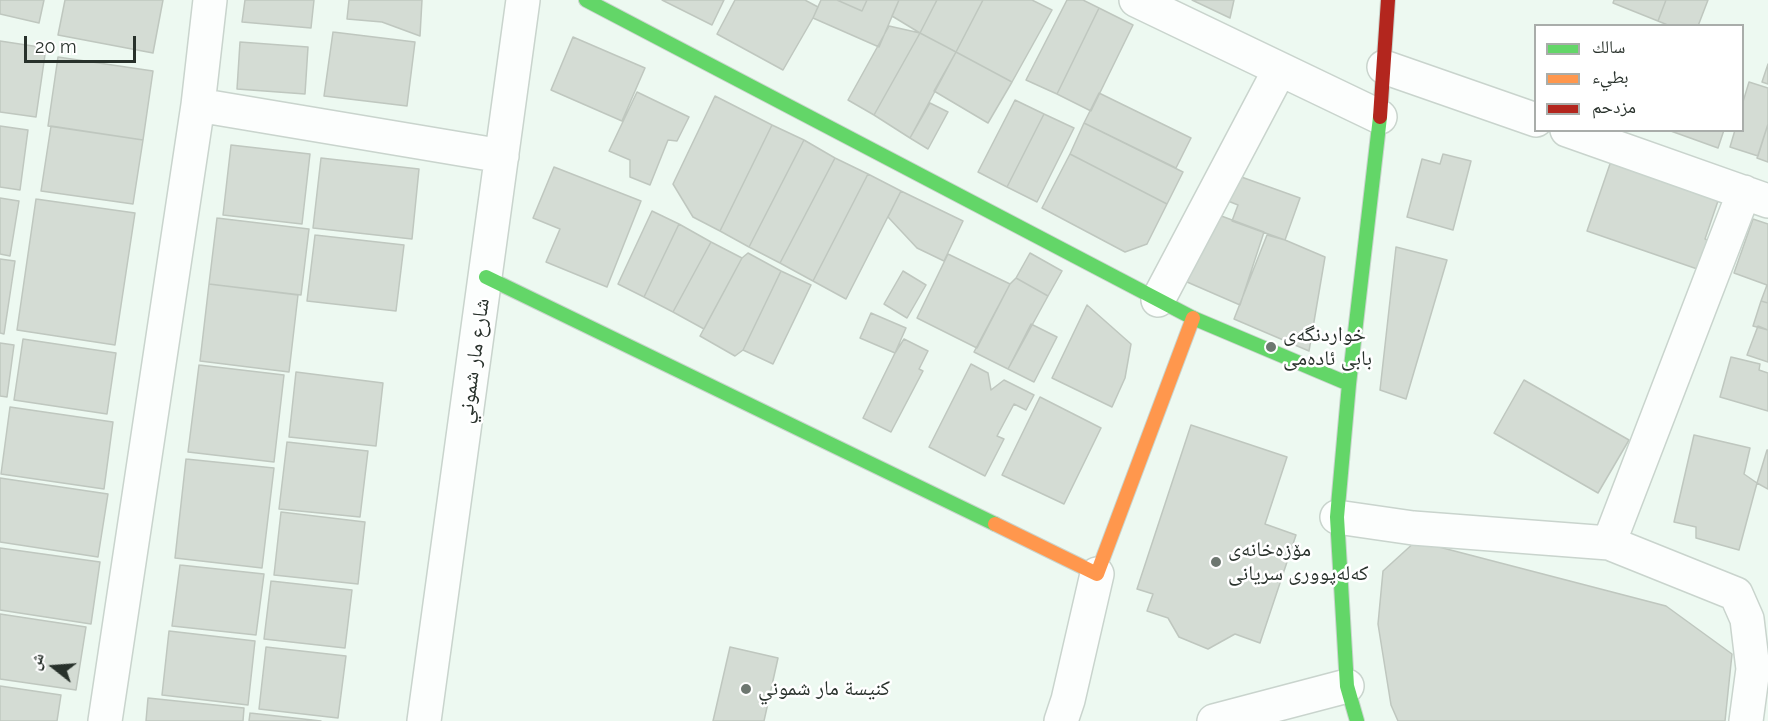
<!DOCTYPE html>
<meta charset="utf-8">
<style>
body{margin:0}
#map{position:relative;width:1768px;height:721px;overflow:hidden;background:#edf9f1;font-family:Raleway,"Noto Naskh Arabic",sans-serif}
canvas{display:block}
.legend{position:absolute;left:1534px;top:24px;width:210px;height:108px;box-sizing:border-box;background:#fff;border:2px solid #a9adaa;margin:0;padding:8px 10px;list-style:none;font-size:18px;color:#28312b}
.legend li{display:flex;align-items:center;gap:12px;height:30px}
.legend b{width:30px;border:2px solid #a9adaa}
.north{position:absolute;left:24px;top:637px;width:60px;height:60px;-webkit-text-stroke:4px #fff;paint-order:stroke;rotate:287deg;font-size:16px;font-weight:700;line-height:24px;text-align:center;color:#28312b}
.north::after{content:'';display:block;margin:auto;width:21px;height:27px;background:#28312b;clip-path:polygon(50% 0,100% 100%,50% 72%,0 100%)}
.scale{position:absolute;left:24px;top:36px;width:112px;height:27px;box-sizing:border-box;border:3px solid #28312b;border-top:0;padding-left:8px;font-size:18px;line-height:21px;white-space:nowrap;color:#28312b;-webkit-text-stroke:4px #fff;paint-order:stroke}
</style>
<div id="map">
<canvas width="1768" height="721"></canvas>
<ul class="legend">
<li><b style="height:8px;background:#63d668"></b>سالك</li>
<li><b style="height:8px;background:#ff974d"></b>بطيء</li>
<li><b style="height:8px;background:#b3261e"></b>مزدحم</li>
</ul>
<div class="north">ش</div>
<div class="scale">20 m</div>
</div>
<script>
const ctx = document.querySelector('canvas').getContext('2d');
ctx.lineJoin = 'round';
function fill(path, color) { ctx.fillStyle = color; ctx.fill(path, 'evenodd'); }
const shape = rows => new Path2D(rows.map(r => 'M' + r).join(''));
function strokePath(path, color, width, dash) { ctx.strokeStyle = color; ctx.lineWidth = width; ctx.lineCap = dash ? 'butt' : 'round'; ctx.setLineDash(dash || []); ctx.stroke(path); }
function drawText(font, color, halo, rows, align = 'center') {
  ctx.font = font + ' Raleway,"Noto Naskh Arabic",sans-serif'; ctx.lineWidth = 5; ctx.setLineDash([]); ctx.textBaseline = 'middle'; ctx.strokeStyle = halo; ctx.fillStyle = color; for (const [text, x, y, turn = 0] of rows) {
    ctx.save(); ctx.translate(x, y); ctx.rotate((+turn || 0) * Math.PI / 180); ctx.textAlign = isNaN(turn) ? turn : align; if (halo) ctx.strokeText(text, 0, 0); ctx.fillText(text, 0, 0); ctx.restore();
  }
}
const building = shape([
 [0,0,44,0,39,23,0,14,0,0],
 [65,0,163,0,153,53,58,35,65,0],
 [245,0,314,0,311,28,242,22,245,0],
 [349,0,422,0,420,36,382,22,347,19,349,0],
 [662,0,724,0,712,25,662,0],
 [735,0,805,0,818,7,813,18,783,70,717,34,735,0],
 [821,0,837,0,862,11,867,0,899,0,879,47,813,18,821,0],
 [837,0,867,0,862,11,837,0],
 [899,0,937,0,920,33,892,16,899,0],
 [937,0,983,0,956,52,920,33,937,0],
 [983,0,1032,0,1052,10,1012,82,956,52,983,0],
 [1067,0,1083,0,1099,8,1057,94,1026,80,1067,0],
 [1192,0,1234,0,1230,18,1192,0],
 [1614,0,1666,0,1658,21,1613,3,1614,0],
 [1666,0,1708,0,1698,26,1670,26,1658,21,1666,0],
 [1099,8,1133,25,1091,111,1057,94,1099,8],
 [889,26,920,33,874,115,848,100,889,26],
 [333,32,415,42,407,106,324,96,333,32],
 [920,33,956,52,910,138,874,115,920,33],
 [573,37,645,68,622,121,551,90,573,37],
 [0,41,46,48,36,117,0,112,0,41],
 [240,42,308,47,305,94,237,89,240,42],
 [956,52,1012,82,988,123,934,91,956,52],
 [58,57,153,71,143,140,48,126,58,57],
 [1768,64,1768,84,1762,82,1768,64],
 [1749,82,1768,88,1768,124,1758,156,1730,147,1735,130,1742,130,1742,105,1749,82],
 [637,92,689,117,677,141,668,140,650,185,630,177,630,160,609,151,637,92],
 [1099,93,1191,138,1176,168,1084,123,1099,93],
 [715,96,772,125,720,231,693,217,673,184,715,96],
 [1015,100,1044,114,1007,187,978,172,1015,100],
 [930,103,948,112,928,149,910,138,930,103],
 [1044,114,1074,128,1037,202,1007,187,1044,114],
 [1084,123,1183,172,1167,204,1070,154,1084,123],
 [1768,124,1768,162,1757,158,1768,124],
 [772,125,804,140,749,247,720,231,772,125],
 [0,126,28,130,20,190,0,187,0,126],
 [51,126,143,140,133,204,41,191,51,126],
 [1668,130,1724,130,1718,148,1668,130],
 [804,140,835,158,780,263,749,247,804,140],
 [231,145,310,154,302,224,223,215,231,145],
 [1070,154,1167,204,1147,244,1125,252,1042,208,1070,154],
 [1443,154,1471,161,1453,230,1407,217,1422,159,1440,164,1443,154],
 [321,158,419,169,412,239,313,228,321,158],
 [835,158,868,174,813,281,780,263,835,158],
 [1611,161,1719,198,1705,239,1716,243,1706,272,1587,231,1611,161],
 [554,167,641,201,607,287,546,262,560,229,533,218,554,167],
 [868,174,901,191,846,299,813,281,868,174],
 [1233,174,1300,198,1285,240,1232,221,1238,205,1223,199,1233,174],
 [901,191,963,221,944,261,917,248,888,217,901,191],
 [0,198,19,201,10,256,0,254,0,198],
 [36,199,135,213,115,345,17,330,36,199],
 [1200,208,1264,232,1240,305,1171,275,1200,208],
 [652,211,679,224,644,297,618,284,652,211],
 [217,218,309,229,301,295,209,284,217,218],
 [1753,219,1768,224,1768,303,1761,301,1767,285,1734,273,1753,219],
 [679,224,711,242,673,312,644,297,679,224],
 [315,235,404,245,396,311,307,301,315,235],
 [1267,235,1285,240,1325,257,1309,351,1234,319,1267,235],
 [711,242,742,258,704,329,673,312,711,242],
 [1396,247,1447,260,1406,399,1380,390,1396,247],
 [748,253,781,271,743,350,735,356,700,336,742,258,748,253],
 [1030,253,1062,271,1048,296,1016,278,1030,253],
 [948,254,1010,284,977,348,917,318,948,254],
 [0,259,15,261,4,334,0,333,0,259],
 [781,271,811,285,773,364,743,350,781,271],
 [903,271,926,285,907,318,884,304,903,271],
 [1016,278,1048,296,1008,369,974,352,1010,284,1016,278],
 [209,284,298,295,289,372,200,361,209,284],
 [1761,301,1768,303,1768,330,1753,326,1761,301],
 [1087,305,1131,344,1125,378,1112,407,1052,378,1087,305],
 [871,313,906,328,895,353,860,338,871,313],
 [1031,324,1057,337,1034,382,1008,369,1031,324],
 [1758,326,1768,330,1768,362,1747,355,1758,326],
 [23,339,116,353,107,414,14,400,23,339],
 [904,339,928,351,919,369,923,371,891,432,863,418,895,353,904,339],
 [0,343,14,345,7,397,0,396,0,343],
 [1731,357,1760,364,1759,370,1768,373,1768,411,1720,397,1731,357],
 [971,364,988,373,991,390,1004,380,1034,395,1026,410,1014,404,997,436,1004,439,985,476,929,447,971,364],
 [199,365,284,375,274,462,188,452,199,365],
 [296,372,383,383,376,446,289,437,296,372],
 [1524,380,1629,440,1598,493,1494,433,1524,380],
 [1040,397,1101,428,1064,504,1002,475,1040,397],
 [10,407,113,422,104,489,1,474,10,407],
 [1191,425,1287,457,1265,524,1296,535,1260,643,1235,634,1208,649,1179,637,1168,618,1147,611,1153,594,1137,589,1191,425],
 [1694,435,1750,448,1744,474,1757,483,1739,550,1696,538,1696,527,1674,522,1694,435],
 [287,442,368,451,360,517,279,509,287,442],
 [1767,450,1768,450,1768,489,1757,483,1767,450],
 [186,459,274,468,262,568,175,558,186,459],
 [0,478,108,494,98,557,0,542,0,478],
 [281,512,365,522,358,584,274,575,281,512],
 [1416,541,1666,606,1732,654,1725,721,1398,721,1391,705,1378,624,1383,571,1416,541],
 [0,548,100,562,91,624,0,610,0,548],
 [180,565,264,574,256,635,172,626,180,565],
 [271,581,352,590,345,648,264,639,271,581],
 [0,614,86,627,76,690,0,679,0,614],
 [169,631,255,641,248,705,162,695,169,631],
 [266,647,346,656,338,718,259,709,266,647],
 [730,647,778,658,764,721,713,721,730,647],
 [0,686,61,695,57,721,0,721,0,686],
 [148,698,244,708,243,721,146,721,148,698],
 [250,713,321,721,249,721,250,713]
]);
fill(building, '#d4dcd4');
strokePath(building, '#bfc7bf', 1.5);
const street = shape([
 [1136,0,1380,117],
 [1384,67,1536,120],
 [198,105,502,156],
 [1567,130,1768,201],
 [1158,300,1280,69],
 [1337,517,1413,528,1609,543,1736,594,1747,619,1753,669,1746,721],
 [1609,543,1744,192],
 [105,721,198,105,210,0],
 [424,721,523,0],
 [1061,721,1068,700,1097,574],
 [1214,721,1347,686]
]);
const fast = shape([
 [586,0,1193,318,1349,384],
 [486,277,995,524],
 [1357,721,1347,686,1337,517,1349,384,1380,117]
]);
const slow = shape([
 [995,524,1097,574,1193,318]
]);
const jam = shape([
 [1380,117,1388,0]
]);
strokePath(street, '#c9d4cd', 36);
strokePath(fast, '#c9d4cd', 16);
strokePath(slow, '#c9d4cd', 16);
strokePath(jam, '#c9d4cd', 16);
strokePath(street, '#fcfefd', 33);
strokePath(fast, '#63d668', 14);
strokePath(slow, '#ff974d', 14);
strokePath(jam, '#b3261e', 14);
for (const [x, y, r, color] of [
 [1271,347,6,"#6d7770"],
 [1216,562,6,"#6d7770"],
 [746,689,6,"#6d7770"]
]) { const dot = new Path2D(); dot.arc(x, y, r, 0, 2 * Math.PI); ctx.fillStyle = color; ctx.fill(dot); strokePath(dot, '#fff', 2); }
drawText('21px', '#28312b', '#fff', [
 ["خواردنگەی",1283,335],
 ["بابی ئادەمی",1283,359],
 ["مۆزەخانەی",1228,550],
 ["کەلەپووری سریانی",1228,574],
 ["كنيسة مار شموني",758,689]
], 'left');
drawText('21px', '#28312b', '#fff', [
 ["شارع مار شموني",474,361,-82]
]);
</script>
